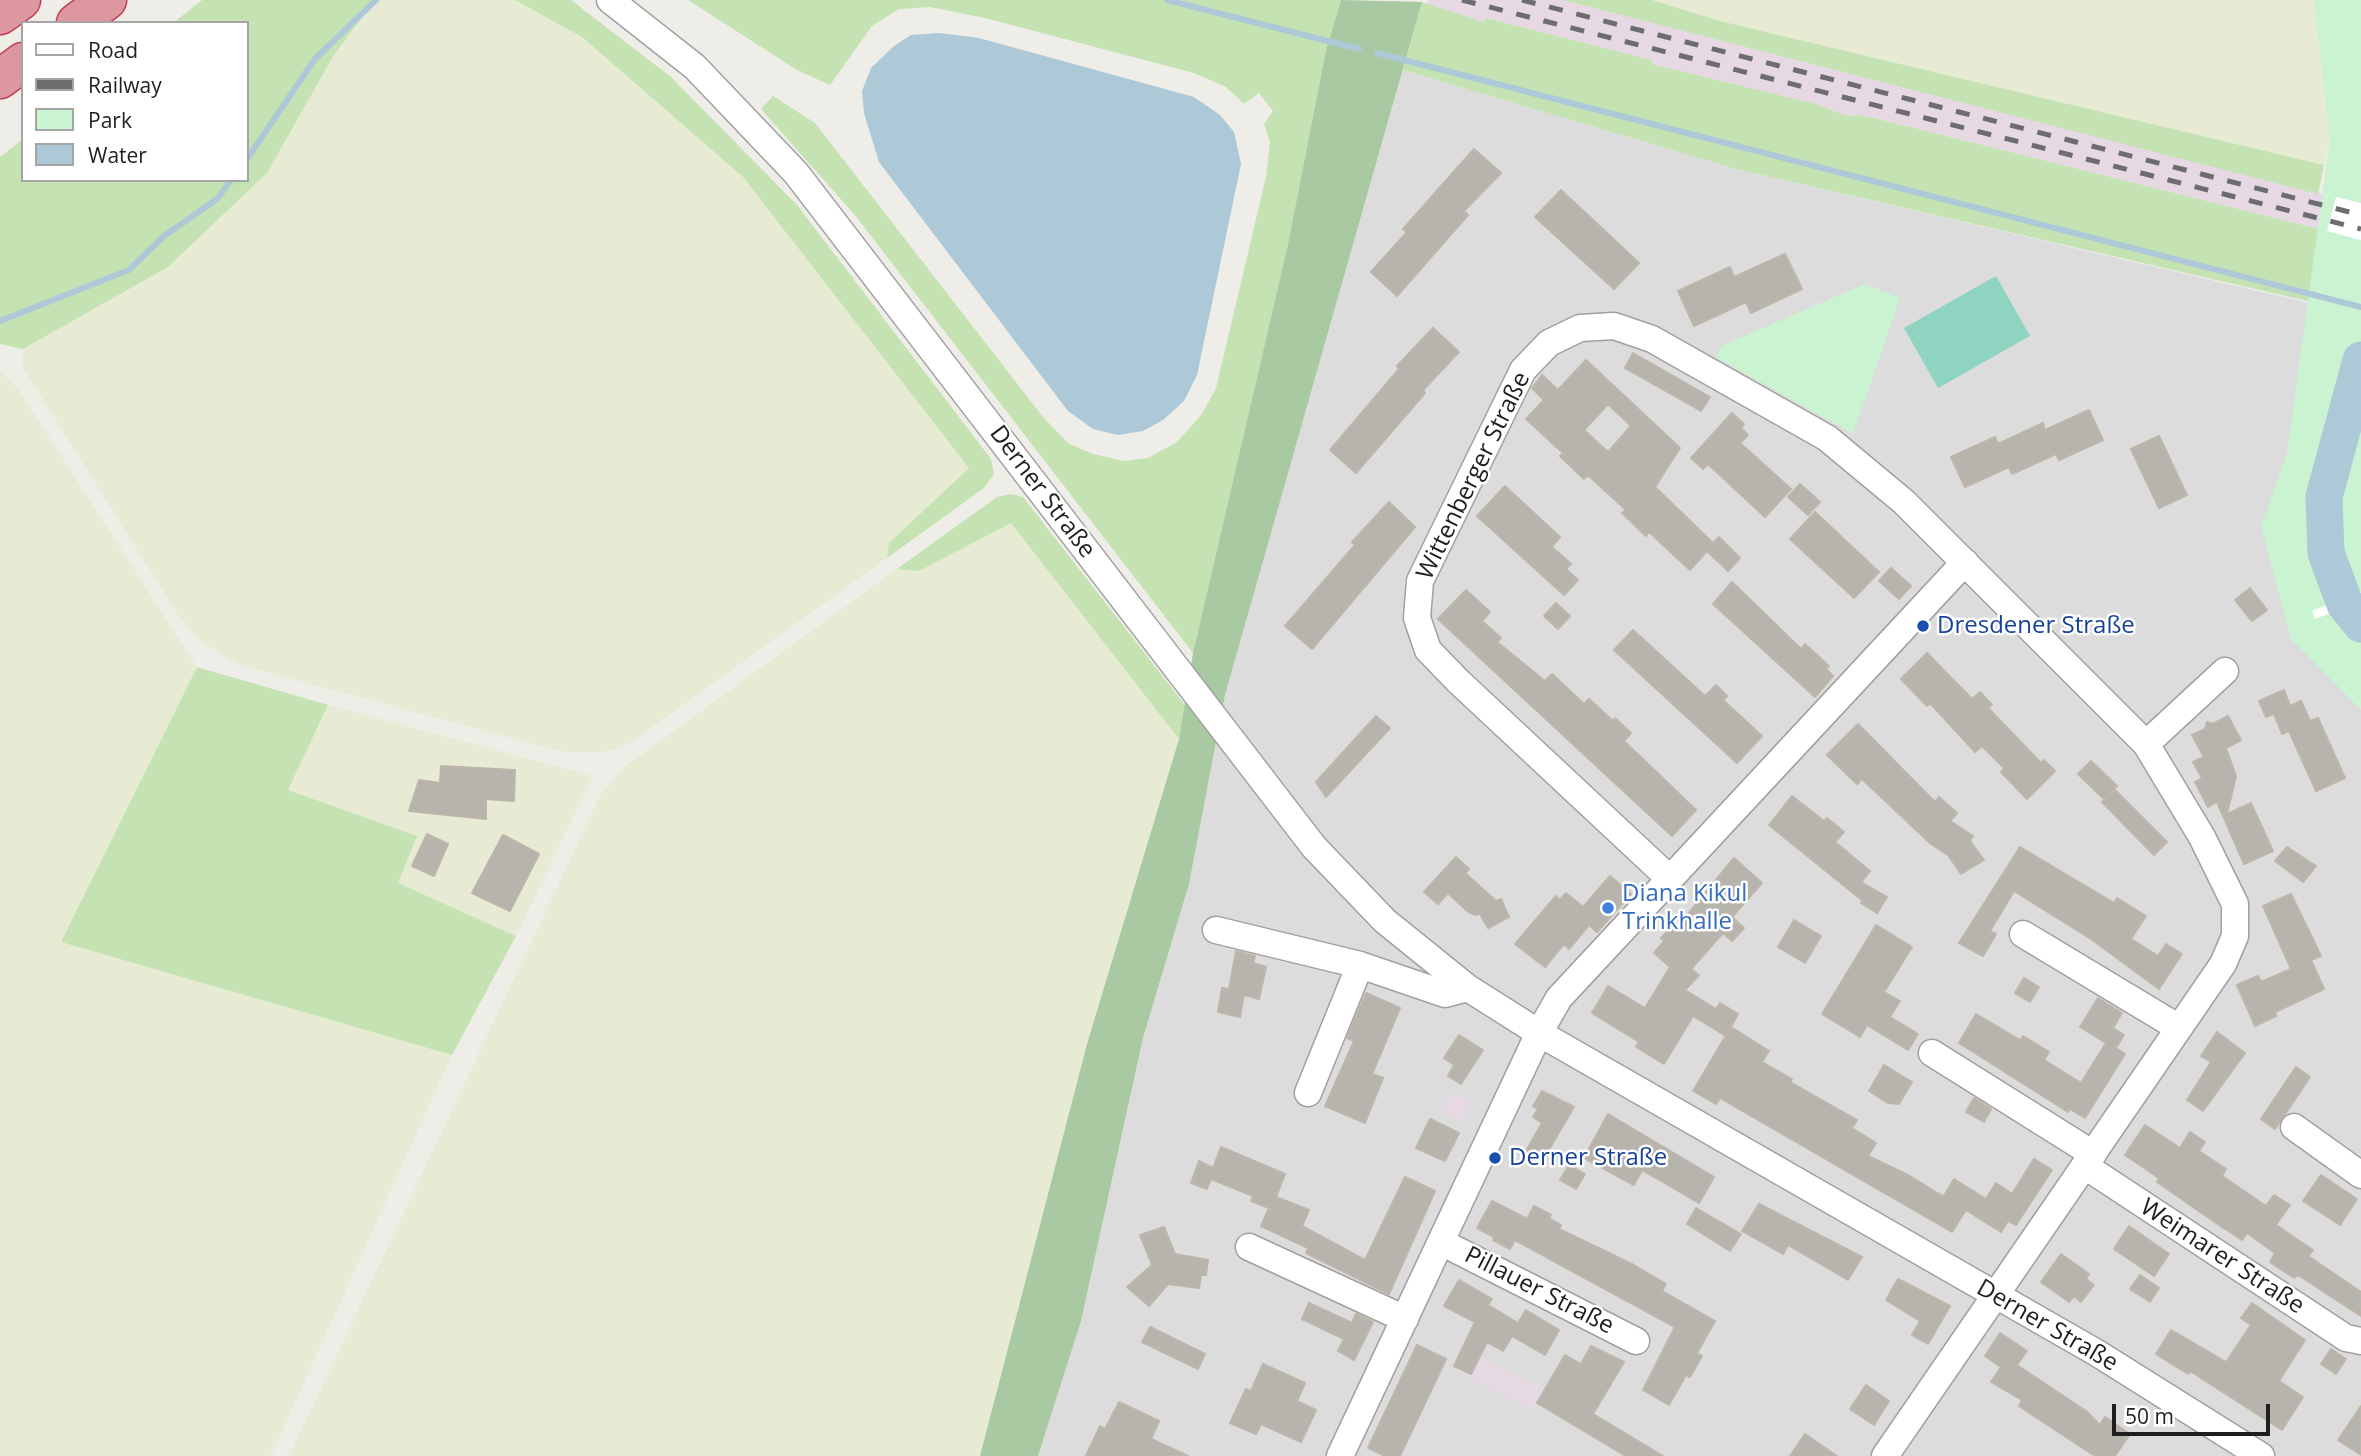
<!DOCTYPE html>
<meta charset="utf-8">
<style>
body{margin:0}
#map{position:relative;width:2361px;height:1456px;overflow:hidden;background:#efede7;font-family:"Open Sans",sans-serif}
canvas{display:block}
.legend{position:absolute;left:21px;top:21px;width:228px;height:161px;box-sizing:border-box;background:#fff;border:2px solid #a5a5a5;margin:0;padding:9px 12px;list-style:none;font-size:21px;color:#1f1f1f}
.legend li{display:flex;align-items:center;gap:14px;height:35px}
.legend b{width:35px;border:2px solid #a5a5a5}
.scale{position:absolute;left:2112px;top:1404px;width:158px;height:32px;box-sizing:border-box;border:4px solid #1f1f1f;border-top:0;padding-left:9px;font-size:21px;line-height:24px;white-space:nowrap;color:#1f1f1f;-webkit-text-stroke:5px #fff;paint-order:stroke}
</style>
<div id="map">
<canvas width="2361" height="1456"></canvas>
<ul class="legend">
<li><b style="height:9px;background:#fff"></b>Road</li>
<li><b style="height:9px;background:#6d6d6d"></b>Railway</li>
<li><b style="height:19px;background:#c9f3d1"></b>Park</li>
<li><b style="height:19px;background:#adc9d7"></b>Water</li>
</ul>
<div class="scale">50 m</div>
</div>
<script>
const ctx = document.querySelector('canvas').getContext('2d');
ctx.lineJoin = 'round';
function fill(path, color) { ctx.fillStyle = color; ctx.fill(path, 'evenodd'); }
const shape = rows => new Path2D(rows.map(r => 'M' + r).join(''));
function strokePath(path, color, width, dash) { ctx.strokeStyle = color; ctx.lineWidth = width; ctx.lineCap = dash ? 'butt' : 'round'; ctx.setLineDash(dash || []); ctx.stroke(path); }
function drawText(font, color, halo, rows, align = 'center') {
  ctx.font = font + ' "Open Sans",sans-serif'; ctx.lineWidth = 5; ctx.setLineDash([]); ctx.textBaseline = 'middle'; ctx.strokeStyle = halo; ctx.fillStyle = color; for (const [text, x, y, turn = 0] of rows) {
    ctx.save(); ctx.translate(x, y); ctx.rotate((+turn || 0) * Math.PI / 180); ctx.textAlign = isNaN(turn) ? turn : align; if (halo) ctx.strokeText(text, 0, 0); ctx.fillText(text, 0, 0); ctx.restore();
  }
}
fill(shape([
 [1403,70,1736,169,2361,315,2361,1456,1038,1456,1081,1321,1143,1038,1189,884,1225,695]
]), '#dddcdc');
fill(shape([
 [1428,0,1563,0,2336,197,2327,231,1862,115,1847,116,1816,104,1651,64,1651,60,1486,18,1485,23,1427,4],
 [1453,1092,1472,1103,1462,1121,1443,1111],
 [1480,1357,1543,1388,1533,1409,1469,1379]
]), '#e7d9e3');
fill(shape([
 [375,0,515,0,582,37,743,177,969,468,889,543,887,558,626,746,602,753,563,752,244,666,222,655,199,639,180,618,23,368,23,349,168,267,267,173,334,55],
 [1652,0,2316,0,2333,76,2330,139,2324,165,1720,21],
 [0,371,17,387,197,667,61,942,452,1055,271,1456,0,1456],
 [1011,523,1179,739,1087,1044,980,1456,289,1456,601,794,624,767,897,569,919,571],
 [328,705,593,776,516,936,398,883,416,836,288,790]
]), '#e7ebd4');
fill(shape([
 [202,0,375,0,334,55,267,173,168,267,23,349,0,344,0,157,23,139,23,180,247,180,247,23,173,23],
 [515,0,571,0,671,77,797,205,991,459,994,474,984,488,887,558,889,543,969,468,743,177,582,37],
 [688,0,1341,0,1326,50,1288,244,1193,653,854,214,761,109,773,96,815,123,1043,417,1069,444,1093,454,1124,461,1148,458,1177,442,1202,414,1216,388,1266,177,1270,142,1264,124,1273,111,1259,93,1244,104,1226,87,1194,73,985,18,930,7,899,9,872,26,830,85,797,70],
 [1563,0,1652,0,1720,21,2324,165,2318,194],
 [1422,2,1484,22,1486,18,1652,60,1652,64,1816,104,1847,116,1862,115,2327,231,2316,303,1736,169,1403,70],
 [1011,494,1023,497,1185,705,1179,739,1011,523,919,571,897,569,997,497],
 [197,667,328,705,288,790,417,836,398,883,516,936,452,1055,61,942]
]), '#c5e2b3');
fill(shape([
 [1341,0,1422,2,1225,695,1189,884,1143,1038,1081,1321,1038,1456,980,1456,1087,1044,1179,739,1193,653,1288,244,1326,50]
]), '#a8c9a1');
fill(shape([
 [2314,0,2361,0,2361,710,2291,639,2261,526,2287,454,2330,139],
 [1865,284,1900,298,1853,434,1716,357,1721,346]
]), '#c9f3d1');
fill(shape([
 [1996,276,2030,336,1938,388,1904,328]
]), '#8fd4c0');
fill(shape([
 [939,33,979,38,1194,97,1220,115,1234,132,1241,164,1197,375,1184,401,1163,420,1143,431,1118,435,1093,429,1068,411,879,162,864,113,862,91,871,68,894,46,911,35]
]), '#adc9d7');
fill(shape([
 [2336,197,2361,203,2361,240,2327,231],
 [2361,592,2361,601,2315,619,2312,611]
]), '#fff');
strokePath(shape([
 [1167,0,1359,49],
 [1377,53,2361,307],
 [247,159,315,59,376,0],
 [0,321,129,270,164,236,217,199,231,180]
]), '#adc9d7', 6);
strokePath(shape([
 [2361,360,2324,497,2326,553,2345,604,2361,624]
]), '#adc9d7', 37);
const building = shape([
 [1474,149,1501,173,1464,211,1468,215,1397,296,1371,272,1407,232,1403,229,1474,149],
 [1561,190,1639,263,1614,289,1535,217,1561,190],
 [1785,254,1802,289,1751,313,1746,302,1694,326,1678,291,1730,267,1734,277,1785,254],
 [1433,328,1459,352,1423,390,1425,393,1356,473,1330,450,1399,369,1397,366,1433,328],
 [1633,353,1710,397,1701,411,1625,368,1633,353],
 [1586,360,1680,448,1655,487,1713,543,1719,537,1740,558,1728,571,1707,551,1690,570,1649,532,1646,536,1622,513,1626,510,1588,475,1584,479,1560,456,1563,453,1526,419,1544,400,1532,388,1542,375,1558,390,1586,360],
 [1608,404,1631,426,1608,452,1584,430,1608,404],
 [2089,410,2103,440,2059,460,2056,454,2012,474,2009,467,1965,487,1951,457,1995,437,1998,444,2043,423,2045,430,2089,410],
 [1732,413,1744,424,1741,428,1748,435,1740,443,1791,489,1765,517,1708,464,1703,469,1691,458,1732,413],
 [2159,436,2187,495,2159,508,2131,449,2159,436],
 [1800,484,1820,502,1808,515,1788,497,1800,484],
 [1505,486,1560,537,1552,547,1571,564,1566,569,1578,580,1564,595,1477,516,1505,486],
 [1389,502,1415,527,1312,649,1285,626,1355,545,1352,542,1389,502],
 [1815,512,1879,572,1854,598,1790,539,1815,512],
 [1891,568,1911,586,1899,599,1879,581,1891,568],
 [1732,582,1801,649,1805,644,1829,666,1826,669,1833,676,1815,697,1713,604,1732,582],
 [2250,588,2267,610,2252,621,2235,600,2250,588],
 [1466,590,1490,612,1482,621,1501,638,1497,642,1545,681,1552,674,1584,704,1589,699,1613,721,1615,718,1631,733,1624,741,1696,810,1672,836,1438,619,1466,590],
 [1556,603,1570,616,1558,629,1544,616,1556,603],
 [1633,630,1705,696,1716,685,1727,696,1723,700,1762,736,1737,763,1614,650,1633,630],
 [1927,653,1972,699,1980,692,1992,705,1988,708,2015,736,2041,763,2044,760,2055,771,2027,799,2001,772,2004,768,1982,746,1975,752,1930,703,1927,706,1901,679,1927,653],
 [2284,690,2290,706,2301,701,2310,721,2318,718,2345,778,2316,791,2289,731,2282,734,2274,714,2266,717,2259,701,2284,690],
 [1376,716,1390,728,1326,797,1316,782,1376,716],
 [2228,716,2241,740,2226,748,2236,776,2227,814,2251,803,2273,851,2244,864,2217,802,2208,807,2195,782,2202,778,2193,762,2204,757,2192,735,2205,729,2207,722,2213,724,2228,716],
 [1858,724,1935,802,1939,797,1957,813,1950,821,1973,836,1970,841,1984,860,1961,874,1948,855,1931,844,1862,779,1857,784,1827,755,1858,724],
 [2091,761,2117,786,2104,799,2078,774,2091,761],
 [441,766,515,770,514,801,486,799,486,819,409,811,419,780,440,783,441,766],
 [2115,790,2167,842,2154,855,2102,802,2115,790],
 [1792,796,1824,821,1827,818,1844,832,1835,842,1870,871,1861,882,1887,897,1877,913,1861,903,1863,901,1769,825,1792,796],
 [427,834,448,844,434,876,412,866,427,834],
 [503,835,539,854,510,911,472,893,503,835],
 [2020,847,2114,903,2117,898,2146,916,2131,939,2158,956,2166,944,2182,954,2159,989,2091,939,2014,891,1990,931,1996,934,1983,956,1959,943,2020,847],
 [2287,847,2316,866,2303,882,2275,861,2287,847],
 [1456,857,1469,869,1465,873,1496,901,1501,899,1509,917,1488,928,1480,914,1475,915,1467,911,1448,893,1438,904,1424,892,1456,857],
 [1734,858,1762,883,1732,917,1744,928,1732,941,1723,933,1691,969,1699,975,1685,990,1716,1009,1720,1003,1738,1014,1726,1036,1693,1016,1664,1064,1636,1047,1639,1042,1592,1013,1608,986,1645,1008,1670,967,1654,953,1664,941,1661,938,1675,923,1678,926,1734,858],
 [1610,876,1631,894,1597,932,1589,925,1569,949,1564,944,1545,967,1515,944,1556,896,1560,900,1566,893,1583,907,1610,876],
 [2291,894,2321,956,2311,960,2324,989,2275,1012,2276,1016,2255,1026,2237,985,2258,976,2261,982,2291,969,2263,906,2291,894],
 [1794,920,1821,936,1805,963,1778,947,1794,920],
 [1876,925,1912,947,1884,992,1900,1001,1890,1017,1918,1034,1908,1050,1867,1025,1860,1037,1822,1014,1876,925],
 [1236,951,1255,956,1253,963,1266,967,1259,999,1244,995,1240,1017,1218,1012,1222,988,1229,989,1236,951],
 [2024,978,2039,987,2030,1002,2015,993,2024,978],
 [1366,993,1400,1008,1372,1074,1383,1078,1365,1123,1325,1106,1354,1041,1347,1038,1366,993],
 [2098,998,2122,1013,2113,1028,2124,1035,2116,1048,2125,1054,2085,1118,2070,1109,2068,1112,1959,1043,1976,1014,2020,1040,2023,1036,2049,1052,2044,1060,2081,1083,2106,1043,2080,1027,2098,998],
 [1731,1027,1769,1051,1762,1062,1792,1079,1790,1082,1857,1120,1852,1128,1876,1143,1868,1156,1910,1176,1937,1193,1944,1196,1954,1179,1986,1199,1996,1183,2012,1194,2034,1159,2052,1170,2016,1225,2008,1221,2001,1232,1966,1210,1952,1232,1720,1098,1716,1104,1693,1091,1731,1027],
 [2217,1032,2245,1053,2203,1111,2187,1100,2211,1062,2201,1056,2217,1032],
 [1459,1035,1483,1050,1461,1084,1448,1076,1454,1065,1444,1058,1459,1035],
 [1884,1065,1912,1082,1899,1104,1888,1103,1869,1091,1884,1065],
 [2296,1067,2310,1077,2275,1129,2261,1119,2296,1067],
 [1542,1091,1574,1107,1541,1163,1525,1153,1542,1123,1533,1117,1538,1109,1533,1106,1542,1091],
 [1974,1098,1991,1109,1984,1122,1966,1112,1974,1098],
 [1608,1114,1714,1177,1699,1203,1642,1170,1634,1185,1584,1158,1608,1114],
 [1430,1119,1459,1133,1445,1161,1416,1148,1430,1119],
 [2145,1125,2180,1148,2190,1132,2205,1142,2199,1151,2226,1169,2222,1176,2266,1206,2274,1195,2290,1205,2276,1225,2313,1250,2308,1256,2361,1292,2361,1316,2298,1275,2294,1278,2270,1262,2275,1253,2247,1233,2242,1240,2219,1225,2157,1182,2159,1178,2125,1155,2145,1125],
 [1221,1147,1285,1174,1276,1197,1309,1210,1302,1226,1365,1260,1405,1177,1435,1191,1389,1294,1306,1253,1308,1248,1261,1226,1269,1208,1251,1201,1253,1196,1211,1179,1207,1189,1191,1183,1199,1161,1213,1168,1221,1147],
 [1569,1165,1585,1174,1576,1189,1560,1180,1569,1165],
 [2321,1175,2357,1199,2340,1225,2303,1201,2321,1175],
 [1492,1201,1527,1219,1534,1206,1551,1215,1549,1218,1561,1225,1559,1229,1634,1265,1666,1284,1662,1291,1715,1321,1697,1353,1702,1356,1690,1377,1686,1375,1669,1405,1643,1390,1675,1327,1515,1240,1510,1249,1493,1240,1494,1237,1477,1228,1492,1201],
 [1759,1204,1862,1257,1848,1280,1788,1245,1783,1254,1742,1231,1759,1204],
 [1696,1208,1741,1234,1730,1251,1687,1224,1696,1208],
 [2129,1226,2169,1254,2154,1276,2114,1249,2129,1226],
 [1164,1227,1175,1254,1208,1260,1206,1275,1201,1275,1199,1288,1168,1284,1149,1306,1127,1287,1152,1265,1140,1235,1164,1227],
 [2061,1254,2089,1274,2086,1279,2094,1285,2081,1302,2074,1296,2069,1302,2041,1282,2061,1254],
 [2140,1275,2159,1288,2150,1302,2130,1289,2140,1275],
 [1898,1279,1950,1306,1928,1344,1912,1335,1920,1321,1886,1300,1898,1279],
 [1459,1280,1492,1299,1488,1305,1518,1323,1526,1310,1559,1330,1545,1355,1512,1336,1503,1351,1487,1342,1471,1374,1454,1366,1475,1322,1444,1306,1459,1280],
 [1309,1303,1352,1323,1356,1314,1373,1322,1354,1360,1338,1351,1344,1339,1302,1319,1309,1303],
 [2252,1303,2305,1340,2279,1381,2303,1397,2282,1430,2190,1371,2188,1374,2156,1354,2171,1330,2226,1362,2251,1325,2241,1318,2252,1303],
 [1150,1327,1205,1354,1198,1369,1142,1342,1150,1327],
 [2000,1333,2027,1351,2017,1365,2086,1411,2100,1425,2105,1417,2130,1434,2115,1456,2095,1456,2019,1406,2022,1400,1991,1382,2001,1367,1985,1356,2000,1333],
 [1417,1345,1446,1359,1400,1456,1385,1456,1368,1448,1417,1345],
 [1591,1346,1624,1362,1593,1414,1663,1456,1626,1456,1537,1403,1565,1355,1581,1364,1591,1346],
 [2331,1349,2346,1359,2336,1374,2321,1364,2331,1349],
 [1263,1364,1305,1383,1297,1401,1316,1410,1301,1442,1261,1424,1256,1434,1230,1423,1246,1389,1251,1391,1263,1364],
 [1866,1385,1889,1401,1874,1425,1850,1409,1866,1385],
 [1119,1402,1159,1421,1151,1439,1188,1456,1086,1456,1100,1426,1105,1429,1119,1402],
 [2361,1406,2361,1455,2338,1440,2361,1406],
 [1805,1434,1837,1456,1790,1456,1805,1434]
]);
fill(building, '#b7b3ad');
strokePath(building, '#beb5ab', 2);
const minor = shape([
 [610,0,695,67,796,173,1314,847,1385,921,1468,988,1539,1033,2097,1353,2261,1456],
 [2146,744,2225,671],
 [1670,879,1458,681,1428,650,1417,618,1420,581,1523,370,1549,343,1580,328,1614,326,1652,339,1827,438,1904,502,2146,744,2202,837,2235,904,2235,936,2223,964,1885,1456],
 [1216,930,1360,965,1445,994,1468,988],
 [2023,934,2179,1028],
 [1932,1053,2093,1154],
 [1308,1093,1360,965],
 [2294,1127,2361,1175],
 [2085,1166,2346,1338,2361,1341],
 [1441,1242,1636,1341],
 [1249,1247,1405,1319],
 [1340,1456,1539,1033,1559,998,1965,562]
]);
const highway = shape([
 [0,15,21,0],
 [76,23,107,0],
 [0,79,23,62]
]);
strokePath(minor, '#a0a0a0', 29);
strokePath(highway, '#c53b5c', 41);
strokePath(minor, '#fff', 26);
strokePath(highway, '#dc989e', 38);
strokePath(shape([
 [1462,0,2361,229],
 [1522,0,2361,215]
]), '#6d6d6d', 5, [14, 14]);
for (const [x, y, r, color] of [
 [1923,626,7,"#1a4fb4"],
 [1608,908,7,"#3f7fe0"],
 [1495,1158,7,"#1a4fb4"]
]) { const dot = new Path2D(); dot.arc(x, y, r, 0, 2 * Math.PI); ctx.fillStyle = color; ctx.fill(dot); strokePath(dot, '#fff', 2.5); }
drawText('24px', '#1f1f1f', '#fff', [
 ["Wittenberger Straße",1474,476,-64],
 ["Derner Straße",1042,492,53],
 ["Weimarer Straße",2222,1257,33],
 ["Pillauer Straße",1539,1291,27],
 ["Derner Straße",2047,1326,30]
]);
drawText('24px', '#164399', '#fff', [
 ["Dresdener Straße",1937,626],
 ["Derner Straße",1509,1158]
], 'left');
drawText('24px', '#366cbe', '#fff', [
 ["Diana Kikul",1622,894],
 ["Trinkhalle",1622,922]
], 'left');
</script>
